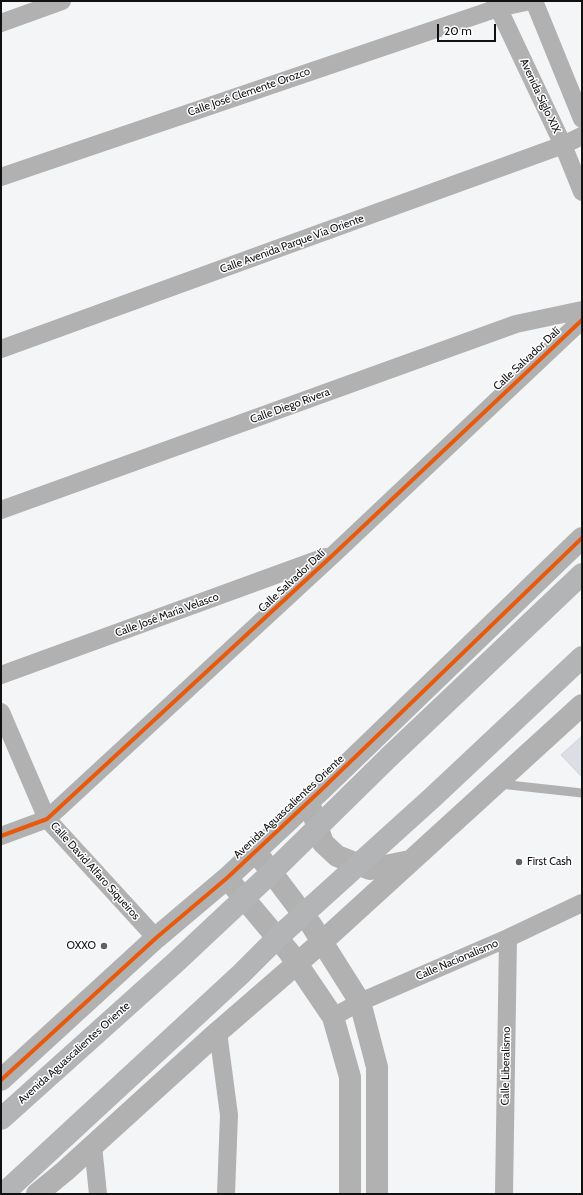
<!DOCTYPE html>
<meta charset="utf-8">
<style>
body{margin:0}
#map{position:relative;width:583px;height:1195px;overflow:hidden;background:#f4f5f7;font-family:Cabin,sans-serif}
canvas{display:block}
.frame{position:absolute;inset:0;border:2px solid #111112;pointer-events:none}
.scale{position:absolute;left:437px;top:24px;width:59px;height:18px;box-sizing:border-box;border:2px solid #111112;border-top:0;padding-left:5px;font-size:12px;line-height:14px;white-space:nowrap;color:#111112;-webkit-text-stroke:3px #fff;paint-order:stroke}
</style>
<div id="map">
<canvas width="583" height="1195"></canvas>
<div class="frame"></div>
<div class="scale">20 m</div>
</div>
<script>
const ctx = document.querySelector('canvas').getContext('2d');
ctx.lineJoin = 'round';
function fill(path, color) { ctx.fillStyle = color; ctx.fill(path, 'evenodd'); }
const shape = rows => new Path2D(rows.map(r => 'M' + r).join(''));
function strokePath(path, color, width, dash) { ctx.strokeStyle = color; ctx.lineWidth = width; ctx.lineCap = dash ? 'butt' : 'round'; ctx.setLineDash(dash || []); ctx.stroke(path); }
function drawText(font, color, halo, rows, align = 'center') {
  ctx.font = font + ' Cabin,sans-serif'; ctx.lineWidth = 3; ctx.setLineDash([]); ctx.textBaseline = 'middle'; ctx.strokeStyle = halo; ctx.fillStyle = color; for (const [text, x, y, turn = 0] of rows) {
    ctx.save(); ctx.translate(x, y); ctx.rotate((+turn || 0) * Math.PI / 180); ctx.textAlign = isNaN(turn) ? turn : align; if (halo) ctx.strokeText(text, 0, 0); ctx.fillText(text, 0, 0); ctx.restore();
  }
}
const building = shape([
 [582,736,582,775,581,776,561,755,582,736]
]);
fill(building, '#dbdfe5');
strokePath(building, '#d1d2d4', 1);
strokePath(shape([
 [500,784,582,793]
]), '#b1b1b1', 9);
strokePath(shape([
 [495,1,563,145,582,192],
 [534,1,582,119],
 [1,23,62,1],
 [1,177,498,8,530,1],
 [1,349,563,145,582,136],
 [1,510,516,324,582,310],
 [1,675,325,557],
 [1,712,47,819,156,938],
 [1,836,47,819,334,554,582,320],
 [333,1017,360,1002,508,938,582,903],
 [218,1032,229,1115,226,1194],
 [93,1146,98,1194],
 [504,1194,508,938]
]), '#b1b1b1', 18);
strokePath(shape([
 [312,811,323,843,337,856,370,869,410,861],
 [260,857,312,926,360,1002,377,1067,377,1194],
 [232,884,289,952,333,1017,350,1077,350,1194],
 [1,1080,156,938,227,878,320,791,582,538],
 [37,1194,65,1171,218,1032,323,941,582,705]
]), '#b1b1b1', 22);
strokePath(shape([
 [389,757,582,574],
 [3,1194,241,974,277,938]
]), '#b3b4b5', 22);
strokePath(shape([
 [277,938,433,797,582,657],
 [1,1119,176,962,272,872,389,757]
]), '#b3b4b5', 22);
strokePath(shape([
 [1,836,47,819,334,554,582,320],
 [1,1080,156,938,227,878,320,791,582,538]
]), '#e8590c', 4);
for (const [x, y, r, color] of [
 [519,862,4,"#606162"],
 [104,946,4,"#606162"]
]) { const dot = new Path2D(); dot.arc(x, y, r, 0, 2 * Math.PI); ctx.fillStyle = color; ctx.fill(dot); strokePath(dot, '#fff', 1.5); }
drawText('11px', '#111112', '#fff', [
 ["Calle José Clemente Orozco",249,92,-19],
 ["Avenida Siglo XIX",540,96,65],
 ["Calle Avenida Parque Vía Oriente",292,244,-20],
 ["Calle Salvador Dalí",527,359,-43],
 ["Calle Diego Rivera",290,406,-20],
 ["Calle Salvador Dalí",292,581,-43],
 ["Calle José María Velasco",167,615,-20],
 ["Avenida Aguascalientes Oriente",289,807,-43],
 ["Calle David Alfaro Siqueiros",95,871,48],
 ["Calle Nacionalismo",457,960,-23],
 ["Avenida Aguascalientes Oriente",74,1053,-42],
 ["Calle Liberalismo",506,1066,-89]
]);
drawText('11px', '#111112', '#fff', [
 ["First Cash",527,862],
 ["OXXO",96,946,"right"]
], 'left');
</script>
